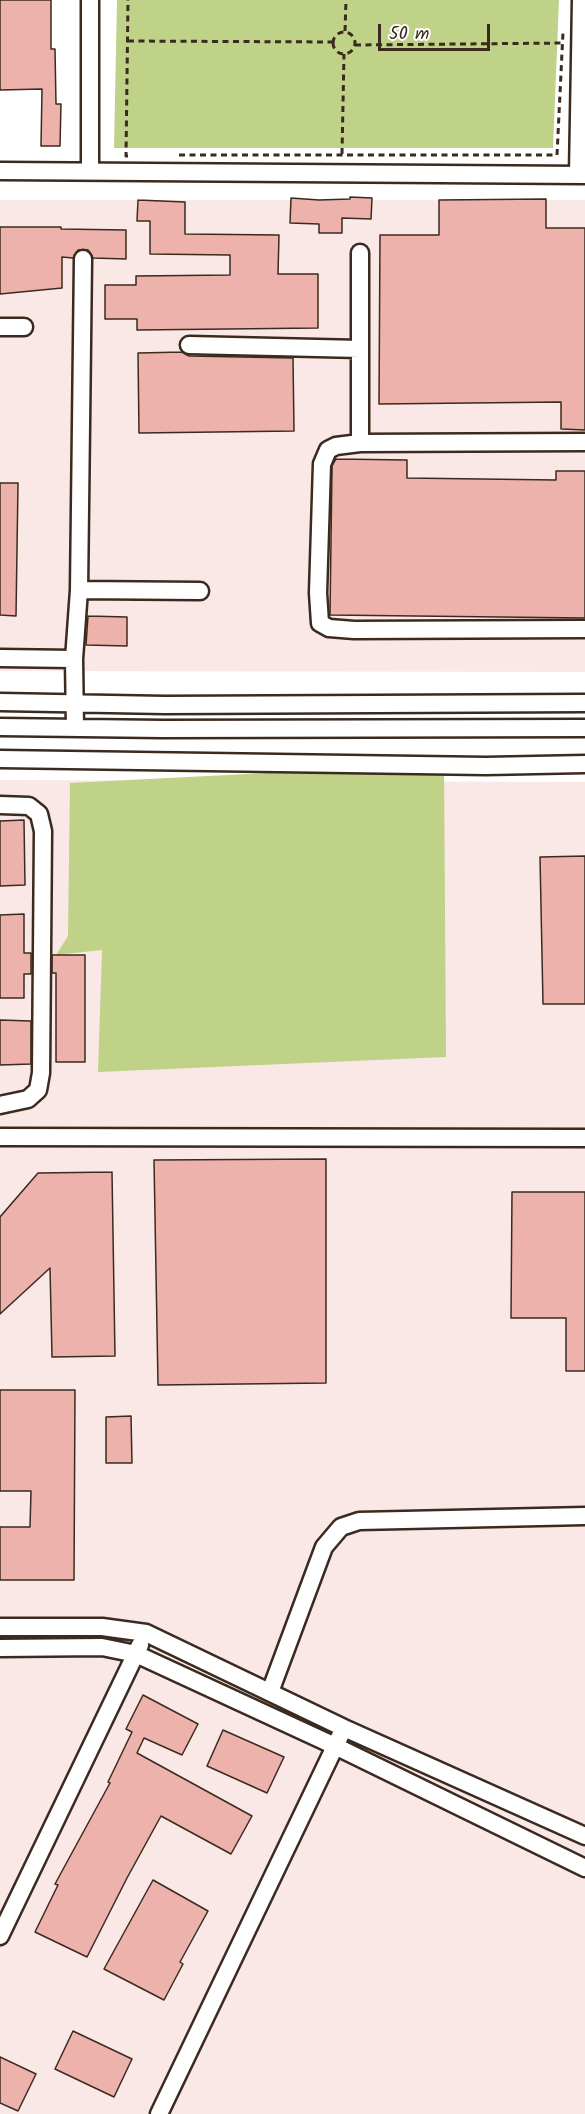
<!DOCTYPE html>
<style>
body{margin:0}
#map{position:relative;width:585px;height:2114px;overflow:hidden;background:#fff;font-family:Kalam,sans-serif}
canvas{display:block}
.scale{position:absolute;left:378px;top:24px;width:112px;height:27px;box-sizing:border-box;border:3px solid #3b2a1e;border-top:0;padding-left:8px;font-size:18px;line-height:21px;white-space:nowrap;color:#3b2a1e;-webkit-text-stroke:4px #fff;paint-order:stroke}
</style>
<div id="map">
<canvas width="585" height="2114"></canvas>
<div class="scale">50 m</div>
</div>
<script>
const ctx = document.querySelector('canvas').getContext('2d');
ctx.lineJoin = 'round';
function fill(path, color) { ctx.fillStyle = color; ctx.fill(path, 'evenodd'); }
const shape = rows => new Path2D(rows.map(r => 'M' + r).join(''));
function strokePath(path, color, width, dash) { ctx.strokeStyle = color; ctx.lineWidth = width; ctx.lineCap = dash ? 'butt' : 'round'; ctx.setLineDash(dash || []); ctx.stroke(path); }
fill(shape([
 [0,200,585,200,585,672,0,671],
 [0,780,585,782,585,2114,0,2114]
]), '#fae8e6');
fill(shape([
 [117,0,559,0,553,148,114,148],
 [444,764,446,1057,98,1072,102,950,56,955,68,936,70,783]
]), '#bfd287');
const building = shape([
 [0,0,51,0,51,49,55,49,56,104,61,104,60,146,41,146,42,89,0,90,0,0],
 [350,197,372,198,371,219,342,218,342,233,319,233,319,224,290,223,291,198,319,200,350,199,350,197],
 [546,199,546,228,585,228,585,430,561,429,561,402,379,404,380,235,439,235,439,200,546,199],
 [138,200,185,202,185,234,279,235,278,274,318,274,318,328,137,330,137,319,105,319,105,285,136,285,136,276,230,275,230,255,150,254,150,221,137,221,138,200],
 [0,227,61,227,61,229,126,230,126,259,93,258,88,250,78,250,73,258,62,257,62,288,0,294,0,227],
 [182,352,189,356,293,358,294,431,139,433,138,353,182,352],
 [336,459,407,460,407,478,556,480,556,471,585,471,585,618,330,615,332,466,336,459],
 [0,483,18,483,16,616,0,615,0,483],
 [88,616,127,617,127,646,86,645,88,616],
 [24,820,25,885,0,886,0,821,24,820],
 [585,856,585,1004,543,1004,540,857,585,856],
 [24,914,24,953,31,953,31,974,24,974,24,998,0,998,0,915,24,914],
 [52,955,85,955,85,1062,56,1062,56,973,52,973,52,955],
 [0,1020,31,1021,31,1064,0,1065,0,1020],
 [326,1159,326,1383,158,1385,154,1160,326,1159],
 [112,1172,115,1356,52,1357,50,1268,0,1314,0,1217,38,1173,112,1172],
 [512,1192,585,1192,585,1371,566,1371,566,1318,511,1318,512,1192],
 [0,1390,75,1390,74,1580,0,1580,0,1527,30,1527,31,1491,0,1491,0,1390],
 [131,1416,132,1463,106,1463,106,1417,131,1416],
 [143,1695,198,1724,182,1755,144,1738,137,1753,252,1816,231,1854,161,1816,127,1878,87,1957,35,1932,58,1885,55,1884,110,1783,108,1782,132,1732,126,1729,143,1695],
 [223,1730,284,1757,267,1793,207,1766,223,1730],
 [153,1880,208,1911,180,1962,183,1964,164,2000,104,1969,153,1880],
 [73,2031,132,2059,114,2097,55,2069,73,2031],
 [0,2057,36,2074,18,2111,0,2103,0,2057]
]);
fill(building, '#edb2ac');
strokePath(building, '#3b2a1e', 1.5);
const minor = shape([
 [0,171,585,175],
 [90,171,90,0],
 [578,175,581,0],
 [360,253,360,443],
 [0,327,24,327],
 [189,345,360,349],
 [585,442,360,443,336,446,328,450,322,464,318,593,320,623,329,628,354,630,585,629],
 [79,590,200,591],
 [0,658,74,659],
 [0,702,165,705,585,703],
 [0,727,163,729,585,728],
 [75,728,74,659,79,590,83,259],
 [0,759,486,766,585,764],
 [0,805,29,806,39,814,43,831,41,1073,38,1090,28,1099,0,1105],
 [0,1137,585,1138],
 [0,1627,102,1627,146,1633,344,1728,585,1836],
 [0,1648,102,1647,136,1654,335,1746,585,1868],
 [270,1692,324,1547,341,1527,359,1521,585,1516],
 [0,1936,140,1645],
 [159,2114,340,1736]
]);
strokePath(minor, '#3b2a1e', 21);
strokePath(shape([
 [345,31,346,0],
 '333 43a11 11 0 1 1 22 0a11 11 0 1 1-22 0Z',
 [128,41,333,42],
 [355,45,563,43],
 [342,154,344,54],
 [179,155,557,155,563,32],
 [128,156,126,156,128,0]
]), '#3b2a1e', 3, [6, 4.5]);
strokePath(minor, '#fff', 16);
</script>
